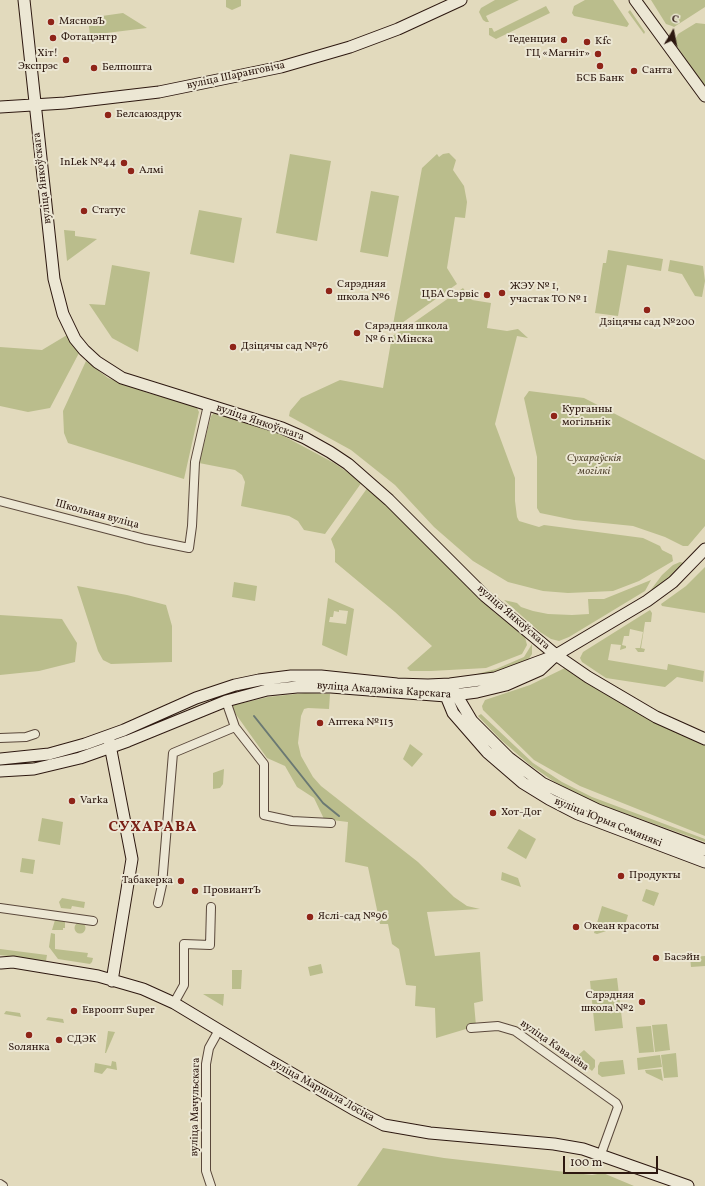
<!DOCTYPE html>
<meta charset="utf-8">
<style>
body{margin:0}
#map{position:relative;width:705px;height:1186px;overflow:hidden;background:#e2dabd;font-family:Vollkorn,serif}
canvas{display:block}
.north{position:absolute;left:653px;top:12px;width:40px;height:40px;-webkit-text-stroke:3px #ece7d4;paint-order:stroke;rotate:10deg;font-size:11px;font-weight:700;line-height:16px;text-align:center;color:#2d1810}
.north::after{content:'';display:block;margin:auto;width:14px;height:18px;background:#2d1810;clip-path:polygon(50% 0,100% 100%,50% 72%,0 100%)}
.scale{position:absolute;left:563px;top:1156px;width:95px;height:18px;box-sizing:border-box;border:2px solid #2d1810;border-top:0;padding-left:5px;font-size:12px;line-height:14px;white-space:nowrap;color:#2d1810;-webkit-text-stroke:3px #ece7d4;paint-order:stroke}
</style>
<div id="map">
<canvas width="705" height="1186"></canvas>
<div class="north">С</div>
<div class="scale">100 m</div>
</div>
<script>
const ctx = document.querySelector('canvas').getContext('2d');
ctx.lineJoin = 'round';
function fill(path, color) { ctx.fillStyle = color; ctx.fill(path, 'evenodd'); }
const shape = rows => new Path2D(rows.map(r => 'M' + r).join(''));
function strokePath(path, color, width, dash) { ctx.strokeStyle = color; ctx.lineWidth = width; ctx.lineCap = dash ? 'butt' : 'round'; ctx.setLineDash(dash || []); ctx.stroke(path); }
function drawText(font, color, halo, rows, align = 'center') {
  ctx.font = font + ' Vollkorn,serif'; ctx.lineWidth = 4; ctx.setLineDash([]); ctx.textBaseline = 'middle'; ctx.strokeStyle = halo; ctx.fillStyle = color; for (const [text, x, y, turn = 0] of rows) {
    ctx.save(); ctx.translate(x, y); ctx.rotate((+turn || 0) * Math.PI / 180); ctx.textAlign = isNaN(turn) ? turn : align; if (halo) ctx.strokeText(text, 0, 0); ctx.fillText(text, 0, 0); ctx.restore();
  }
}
fill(shape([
 [226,0,241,0,241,6,232,10,226,7],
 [495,0,519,0,486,16,489,22,486,22,483,20,479,12,481,8],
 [585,0,613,0,629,24,627,27,574,16,572,13,574,6],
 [651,0,705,0,705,7,674,27,672,26,666,24],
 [546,6,550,13,496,39,489,35,489,28,492,28,494,32],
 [630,10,645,32,644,34,628,12],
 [123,13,147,28,90,35,88,18],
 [696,23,705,24,705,86,676,45,675,40,678,34],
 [449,153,456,160,453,170,464,186,467,202,465,218,455,217,447,268,457,284,392,330,422,168,437,154,439,157,443,154],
 [290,154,331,161,317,241,276,233],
 [371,191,399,196,388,257,360,252],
 [199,210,242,218,234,263,190,254],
 [64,230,75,231,75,236,97,239,67,261],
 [608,250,663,259,661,271,627,265,618,316,595,313,603,263,606,263],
 [670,260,703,266,705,281,702,297,695,296,682,274,668,271],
 [112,265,150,272,138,352,112,338,89,304,105,305],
 [463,288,472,300,491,303,487,328,507,331,518,329,528,338,517,336,495,424,515,478,515,501,517,517,519,521,539,527,544,525,643,538,660,546,662,550,672,555,673,561,639,581,613,591,568,593,543,591,508,582,473,561,434,527,395,485,351,450,289,416,290,411,301,398,340,380,383,388,392,336,406,328],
 [67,335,79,353,50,408,28,412,0,406,0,347,42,350],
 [86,361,108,378,148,393,196,406,199,412,184,479,68,443,64,433,63,411],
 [529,391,584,398,705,460,705,526,688,546,683,546,665,537,633,526,574,520,540,513,537,508,537,457,524,398],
 [214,413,280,434,334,463,362,482,325,534,304,530,298,521,289,516,241,506,245,482,242,475,235,470,199,463,211,416],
 [368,487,494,612,525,637,527,645,522,654,486,668,431,671,410,671,407,668,432,646,395,612,335,562,335,550,331,539],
 [680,562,684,563,666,581,650,591,662,575,673,565],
 [705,567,705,613,662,606,661,604,686,586],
 [651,580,645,591,569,637,559,641,551,639,540,632,504,600,517,603,521,607,533,611,548,614,572,615,589,614,588,599,604,599],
 [234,582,257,586,255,601,232,597],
 [77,586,127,595,166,605,172,626,172,662,111,664,103,660,98,651],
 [328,598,354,609,347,656,322,645],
 [339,610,348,611,346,624,329,622,330,617,333,617,334,611,339,612],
 [650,610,652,613,651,622,645,622,641,648,645,649,644,652,638,652,635,648,640,648,643,632,630,629,629,636,624,636,622,645,626,646,626,648,620,650,621,645,611,644,608,660,667,670,668,664,704,671,703,682,677,677,665,687,606,678,582,662,580,658,583,652],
 [0,615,62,619,77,643,75,662,39,671,0,675],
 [532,644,532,654,528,660,477,678,477,674,496,669,524,657],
 [567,667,705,742,705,836,580,786,534,760,483,710,482,706,485,700,530,685],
 [298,681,298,682,129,735,197,706,236,692,266,684],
 [305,693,330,694,329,709,308,708,304,709,301,716,298,743,301,756,313,777,321,786,418,862,454,897,467,906,480,909,427,912,435,956,480,952,483,1001,474,1003,476,1026,436,1038,435,1008,415,1006,416,986,406,985,399,949,392,944,388,924,380,924,368,867,345,862,348,822,324,819,314,798,297,787,285,766,267,758,230,706,268,697],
 [481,714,533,763,562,782,592,797,705,839,705,842,593,802,565,789,530,765,501,740,478,716],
 [410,744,423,754,412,767,403,759],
 [85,750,67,756,41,762,0,764,41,760],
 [224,769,223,784,220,788,213,789,213,773],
 [42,818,63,822,60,845,38,841],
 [519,829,536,839,526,859,507,848],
 [22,858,35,860,33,874,20,872],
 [502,872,518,878,521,887,501,880],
 [646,889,659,893,654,906,642,901],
 [62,898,85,902,84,908,72,906,71,909,61,908,59,902],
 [602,906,628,915,625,925,597,934,594,933],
 [55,920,65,921,65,928,63,928,63,930,52,930],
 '74.5 928a5.5 5.5 0 1 1 11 0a5.5 5.5 0 1 1-11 0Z',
 [51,933,55,934,55,949,88,953,87,957,93,958,92,962,90,964,58,959,49,947],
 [0,949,47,955,46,961,0,955],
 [705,956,705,966,691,967,690,957],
 [321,964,323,973,310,976,308,967],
 [232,970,242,970,241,989,232,989],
 [617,978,623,1028,595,1031,590,981],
 [203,994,224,994,223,1006],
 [6,1011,20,1013,21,1017,4,1014],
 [48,1017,63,1019,64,1023,46,1020],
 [667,1024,670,1050,655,1052,652,1025],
 [651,1026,654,1052,639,1053,636,1027],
 [108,1031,115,1032,106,1053,105,1053],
 [584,1050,595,1060,595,1067,592,1071,576,1057],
 [676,1053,678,1077,664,1078,661,1055],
 [660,1055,662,1067,638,1070,637,1058],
 [623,1060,625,1074,602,1077,598,1074,598,1066,600,1062],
 [112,1061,116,1062,117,1070,107,1068,102,1074,94,1072,95,1063,111,1066],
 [661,1069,663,1081,646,1073,645,1070],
 [383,1148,444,1158,592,1175,603,1173,634,1186,357,1186]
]), '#babd8c');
strokePath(shape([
 [254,716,323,803,339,816]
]), '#6b7973', 2);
const street = shape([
 [0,501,145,539,189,548,192,526,195,462,208,405],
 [226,701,235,727,264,764,264,815,292,821,331,823],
 [0,738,26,737,35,734],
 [158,903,162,885,173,753,235,727],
 [0,908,93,921],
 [174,1003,184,985,184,944,210,945,211,907],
 [471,1028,498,1026,515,1031,616,1103,618,1107,601,1154],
 [0,1184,3,1186],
 [211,1186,206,1171,206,1064,209,1048,219,1030]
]);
const secondary = shape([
 [24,0,54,279,63,314,75,339,84,350,97,362,122,378,282,428,305,438,330,452,348,464,389,500,485,596,556,655,588,677,656,717,705,739],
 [635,0,705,96],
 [0,107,65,103,159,92,281,67,350,47,398,29,461,0],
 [109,740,132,859,112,981],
 [0,759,49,754,85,744,124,730,196,698,235,685,259,680,291,676,321,676,397,684,428,685,450,684,495,678,554,656],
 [0,771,34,769,80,758,128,741,226,701,267,690,297,687,331,687,446,696,477,692,506,685,540,670,556,655,647,601,673,582,705,549],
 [705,850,598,810,542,783,509,758,472,721,450,684,446,696,453,713,487,752,523,783,549,799,578,814,705,862],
 [1,963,13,962,98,976,143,989,174,1003,267,1059,353,1109,384,1125,430,1133,554,1144,583,1149,688,1186]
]);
strokePath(street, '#5a483b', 10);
strokePath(secondary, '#2d1810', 13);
strokePath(street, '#ece7d4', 8);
strokePath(secondary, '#ece7d4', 11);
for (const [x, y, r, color] of [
 [51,22,4,"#8f2418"],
 [53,38,4,"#8f2418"],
 [564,40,4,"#8f2418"],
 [587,42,4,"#8f2418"],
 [598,54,4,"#8f2418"],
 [66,60,4,"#8f2418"],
 [600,66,4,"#8f2418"],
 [94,68,4,"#8f2418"],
 [634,71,4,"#8f2418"],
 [108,115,4,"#8f2418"],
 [124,163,4,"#8f2418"],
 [131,171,4,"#8f2418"],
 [84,211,4,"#8f2418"],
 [329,291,4,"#8f2418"],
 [502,293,4,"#8f2418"],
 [487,295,4,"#8f2418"],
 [647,310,4,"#8f2418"],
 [357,333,4,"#8f2418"],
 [233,347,4,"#8f2418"],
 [554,416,4,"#8f2418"],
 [320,723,4,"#8f2418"],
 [72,801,4,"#8f2418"],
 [493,813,4,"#8f2418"],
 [621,876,4,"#8f2418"],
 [181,881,4,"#8f2418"],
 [195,891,4,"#8f2418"],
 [310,917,4,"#8f2418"],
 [576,927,4,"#8f2418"],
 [656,958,4,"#8f2418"],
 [642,1002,4,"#8f2418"],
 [74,1011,4,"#8f2418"],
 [29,1035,4,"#8f2418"],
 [59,1040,4,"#8f2418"]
]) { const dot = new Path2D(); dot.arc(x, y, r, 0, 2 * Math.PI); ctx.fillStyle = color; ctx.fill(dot); strokePath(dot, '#ece7d4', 1.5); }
drawText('11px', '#2d1810', '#ece7d4', [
 ["МясновЪ",59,22],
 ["Фотацэнтр",61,38],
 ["Теденция",556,40,"right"],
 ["Kfc",595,42],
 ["Хіт!",58,54,"right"],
 ["Экспрэс",58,67,"right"],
 ["ГЦ «Магніт»",590,54,"right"],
 ["Белпошта",102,68],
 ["Санта",642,71],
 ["БСБ Банк",600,79,"center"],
 ["Белсаюздрук",116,115],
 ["InLek №44",116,163,"right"],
 ["Алмі",139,171],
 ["Статус",92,211],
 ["Сярэдняя",337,285],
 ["школа №6",337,298],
 ["ЖЭУ № 1,",510,287],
 ["участак ТО № 1",510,300],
 ["ЦБА Сэрвіс",479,295,"right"],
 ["Дзіцячы сад №200",647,323,"center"],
 ["Сярэдняя школа",365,327],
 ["№ 6 г. Мінска",365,340],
 ["Дзіцячы сад №76",241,347],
 ["Курганны",562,410],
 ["могільнік",562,423],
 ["Аптека №113",328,723],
 ["Varka",80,801],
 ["Хот-Дог",501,813],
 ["Продукты",629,876],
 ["Табакерка",173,881,"right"],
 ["ПровиантЪ",203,891],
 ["Яслі-сад №96",318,917],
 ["Океан красоты",584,927],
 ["Басэйн",664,958],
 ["Сярэдняя",634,996,"right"],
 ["школа №2",634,1009,"right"],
 ["Евроопт Super",82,1011],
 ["СДЭК",67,1040],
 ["Sолянка",29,1048,"center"]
], 'left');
drawText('11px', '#2d1810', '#ece7d4', [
 ["вуліца Шаранговіча",236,76,-12],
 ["вуліца Янкоўскага",43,178,-97],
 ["вуліца Янкоўскага",260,423,19],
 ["Школьная вуліца",97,515,15],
 ["вуліца Янкоўскага",513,618,41],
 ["вуліца Акадэміка Карскага",384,691,4],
 ["вуліца Юрыя Семянякі",608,823,22],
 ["вуліца Кавалёва",554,1046,35],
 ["вуліца Маршала Лосіка",322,1091,29],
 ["вуліца Мачульскага",196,1107,-89]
]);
drawText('italic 11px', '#574a35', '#ece7d4', [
 ["Сухараўскія",594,459],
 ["могілкі",594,472]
]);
ctx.letterSpacing = '1px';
drawText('bold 15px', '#7a1f14', '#ece7d4', [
 ["СУХАРАВА",153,828]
]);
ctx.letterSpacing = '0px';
</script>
